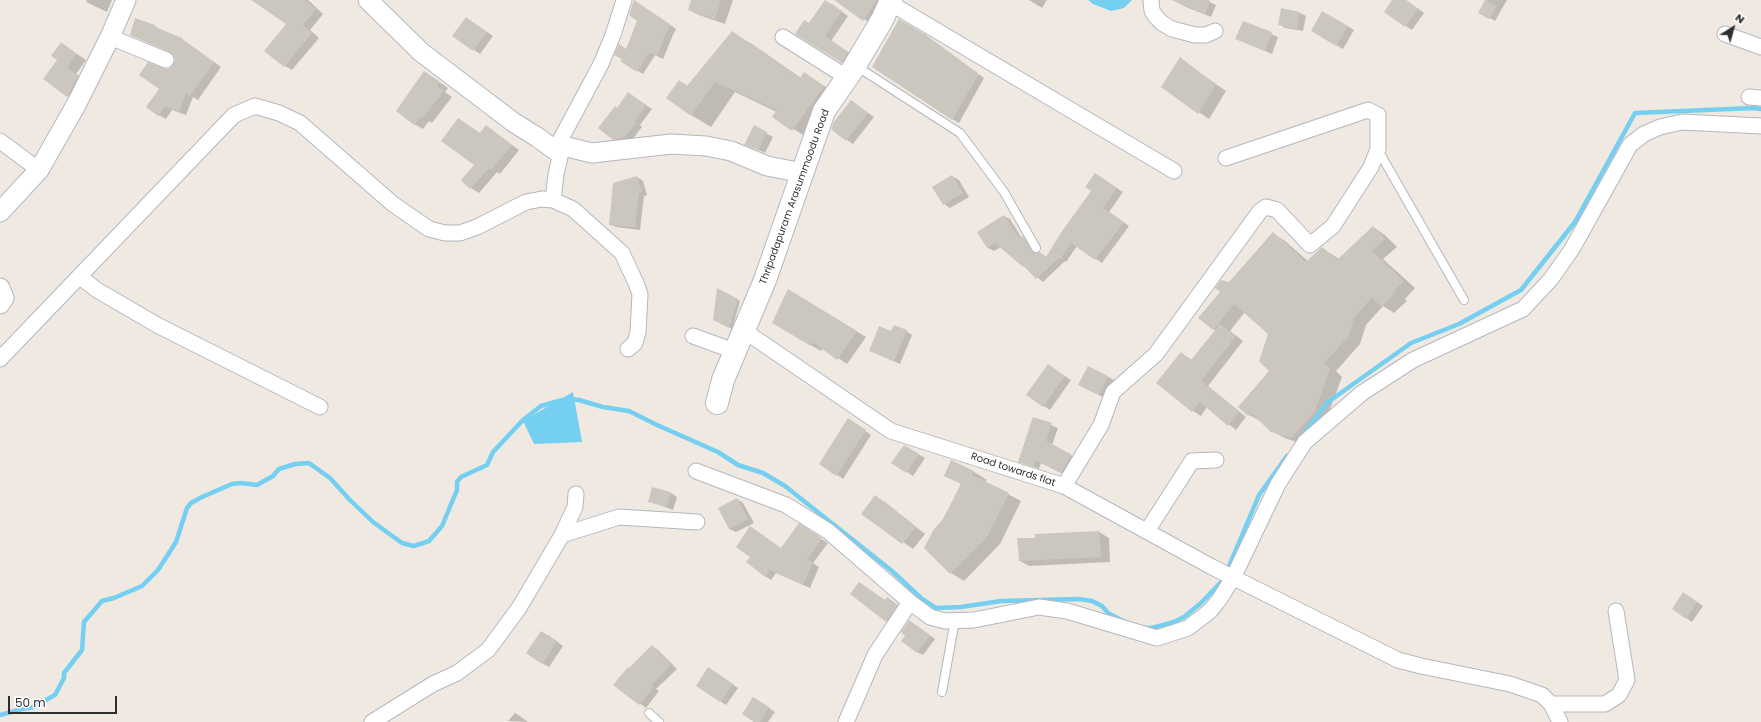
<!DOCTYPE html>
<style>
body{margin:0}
#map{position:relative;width:1761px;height:722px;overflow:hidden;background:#efe9e1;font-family:Poppins,sans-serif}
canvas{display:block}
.north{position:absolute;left:1713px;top:8px;width:40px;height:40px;-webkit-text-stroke:3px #fff;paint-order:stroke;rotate:37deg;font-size:11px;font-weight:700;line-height:16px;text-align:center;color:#2e2e2e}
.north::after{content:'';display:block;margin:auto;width:14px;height:18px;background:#2e2e2e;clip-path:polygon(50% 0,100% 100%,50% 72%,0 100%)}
.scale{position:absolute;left:8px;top:696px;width:109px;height:18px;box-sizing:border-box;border:2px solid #2e2e2e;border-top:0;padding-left:5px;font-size:12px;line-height:14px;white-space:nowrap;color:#2e2e2e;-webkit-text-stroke:3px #fff;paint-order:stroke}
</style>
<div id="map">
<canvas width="1761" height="722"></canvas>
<div class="north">N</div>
<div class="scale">50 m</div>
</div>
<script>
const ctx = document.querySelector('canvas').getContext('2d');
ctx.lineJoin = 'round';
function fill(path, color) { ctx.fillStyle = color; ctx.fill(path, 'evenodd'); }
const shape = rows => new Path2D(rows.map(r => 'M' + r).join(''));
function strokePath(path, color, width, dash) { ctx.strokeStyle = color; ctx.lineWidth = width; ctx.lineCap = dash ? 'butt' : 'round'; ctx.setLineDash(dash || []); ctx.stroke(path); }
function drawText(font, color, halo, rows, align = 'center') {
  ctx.font = font + ' Poppins,sans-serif'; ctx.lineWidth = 3; ctx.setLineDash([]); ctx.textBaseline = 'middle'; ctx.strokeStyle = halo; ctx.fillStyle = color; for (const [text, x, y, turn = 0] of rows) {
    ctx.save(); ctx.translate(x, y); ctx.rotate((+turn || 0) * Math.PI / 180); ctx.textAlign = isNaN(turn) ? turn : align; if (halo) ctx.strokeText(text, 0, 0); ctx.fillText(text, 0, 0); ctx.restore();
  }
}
fill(shape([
 [1088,0,1132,0,1124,8,1111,11,1093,4],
 [573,392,582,442,534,444,523,421]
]), '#75cff0');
fill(shape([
 [87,0,112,0,107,12,86,2],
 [261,0,308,0,323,14,310,30,319,38,292,70,285,66,288,24],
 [692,0,733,0,725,24,699,15,689,10],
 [838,0,886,0,870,23,837,1],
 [1029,0,1047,0,1042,8],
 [1180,0,1206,0,1216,5,1211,17,1186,7,1179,3],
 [1393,0,1406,0,1424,13,1412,30,1385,12],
 [1486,0,1507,0,1495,21,1479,12],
 [832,4,848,16,831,41,854,56,848,66,842,62,809,24],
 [640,5,676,29,673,35,663,59,655,55,643,74,622,61,638,21],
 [1323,12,1354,30,1343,49,1312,31],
 [1300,13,1306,16,1303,31,1285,28,1279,24],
 [136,20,155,26,162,31,182,39,221,67,198,100,193,97,186,115,172,110,166,119,158,115,160,89,168,70,175,64,176,58,172,53,131,35],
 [899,20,932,40,984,78,959,123,952,119],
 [472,22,493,36,480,54,454,36],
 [1243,22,1278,37,1272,54,1237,39],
 [732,33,752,44,801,78,804,73,843,98,813,141,774,117,777,112,735,92,711,127,691,115,679,81,688,86],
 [62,44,86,60,76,74,88,82,78,102,44,79,58,60],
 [1180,59,1226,91,1209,119,1162,87],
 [434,78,448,88,445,92,452,97,432,123,429,121,423,129,414,124],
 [634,97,652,109,640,125,642,127,631,141,620,143,613,139,618,109],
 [851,101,874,117,853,144,847,140],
 [459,119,481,134,486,126,519,150,500,174,497,172,479,193,471,188,476,165],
 [755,127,773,137,765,153,746,144],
 [952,176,959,180,969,197,950,208,944,204],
 [637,177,643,181,647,195,644,196,640,230,616,227,610,224],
 [1101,178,1123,192,1109,212,1129,226,1102,263,1077,246,1066,262,1065,261,1043,282,1001,247,994,251,988,248,978,232,1004,216,1010,219,1021,237,1030,242,1037,254,1040,253,1047,257],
 [1373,227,1385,235,1397,247,1383,259,1415,288,1405,299,1407,301,1394,313,1383,306,1366,325,1360,344,1336,371,1342,377,1326,420,1304,445,1285,438,1272,431,1262,422,1249,415,1239,407,1271,371,1270,334,1245,312,1230,331,1243,341,1208,386,1246,417,1236,430,1207,407,1201,416,1193,411,1182,354,1192,360,1216,330,1213,329,1229,283,1273,234,1285,241,1309,262,1322,248,1339,259],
 [718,290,740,301,732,329,714,319],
 [798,296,866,337,847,364,823,348,821,351,773,323],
 [906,331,912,335,900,364,877,354],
 [1089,367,1114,380,1105,398,1086,389],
 [1054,369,1071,380,1050,410,1027,395],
 [1033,418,1058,428,1052,445,1076,458,1067,476,1041,463,1039,469,1019,461],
 [854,423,871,435,843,479,820,464],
 [904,446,925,458,913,476,907,472],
 [952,462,974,472,987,480,985,482,1021,501,1000,544,964,581,951,573,944,520,961,484],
 [671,493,677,497,673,510,649,501],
 [875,497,885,502,925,534,913,549,889,532],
 [737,499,743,503,754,523,736,532,729,529],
 [799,525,828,543,813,563,819,567,810,588,776,573,771,580,765,576,751,556,782,549],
 [1099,532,1109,538,1110,562,1029,566,1020,561,1036,538,1036,535],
 [1690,597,1703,606,1692,622,1686,618],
 [888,598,903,609,893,624,887,621,886,601],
 [909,621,935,639,923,655,917,652,907,635],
 [548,635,563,646,549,667,542,663],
 [652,646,658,650,677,669,656,689,659,691,646,708,615,684],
 [715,672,738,688,726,705,720,701],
 [760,702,775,712,768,722,755,722],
 [515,713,520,716,528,722,508,721]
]), '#0003');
strokePath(shape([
 [569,399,579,400,603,407,629,411,657,425,718,452,738,465,763,473,785,486,892,571,921,598,936,608,961,607,1001,601,1079,599,1092,601,1102,606,1108,613,1125,622],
 [1301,437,1328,402,1411,343,1459,324,1521,290,1575,222,1635,113,1754,108,1761,109],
 [1227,571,1259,495,1287,456],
 [1144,628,1152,628,1174,622,1184,617,1201,603,1223,580],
 [0,715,22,709,34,707,55,695,64,678,64,673,82,650,84,622,102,601,114,598,142,586,158,570,176,542,187,508,191,503,202,497,232,484,241,483,257,485,273,476,279,469,295,464,309,463,330,478,349,499,373,522,402,543,414,546,429,541,442,526,457,490,457,482,461,477,487,465,493,452,523,420,541,406,562,400]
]), '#75cff0', 4.5);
fill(shape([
 [251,0,305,0,316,9,303,25,312,33,284,67,264,51,286,24],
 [634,0,671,25,667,31,657,56,649,53,637,72,620,61,622,59,614,55,619,44,626,49,637,21,629,15],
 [691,0,721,0,715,19,688,10],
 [825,0,842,11,825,36,848,52,842,63,795,34,804,20,809,23],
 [834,0,877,0,863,21],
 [1171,0,1210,0,1205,14],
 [1392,0,1406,0,1418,9,1405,27,1384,12],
 [1485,0,1497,6,1489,19,1478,13],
 [1281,8,1300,12,1297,29,1278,25],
 [1322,11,1348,26,1336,46,1311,31],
 [466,17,487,32,473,51,452,36],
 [135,18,155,25,155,27,182,38,182,39,214,62,190,96,186,93,179,112,165,106,158,116,146,107,159,89,139,75,148,62,167,69,172,67,175,59,173,55,169,52,130,35],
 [899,19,926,35,979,74,952,120,872,67],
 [1243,21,1272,32,1265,51,1235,39],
 [732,31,800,78,804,72,824,86,792,131,772,117,777,110,715,82,691,116,666,98,679,80,687,86],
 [61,42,77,54,67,67,78,76,67,97,43,79,57,60,51,56],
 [1180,57,1216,85,1198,114,1161,87],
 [424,71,440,82,437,86,444,91,422,119,420,117,414,125,396,111],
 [628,92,646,105,635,121,637,122,624,138,613,140,598,128,615,106,617,108],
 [851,100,868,113,846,141,831,129,833,123],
 [458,118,480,133,486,125,512,145,491,170,489,168,470,189,461,180,474,165,441,141],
 [754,125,767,132,758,150,744,145],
 [1095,173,1117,188,1103,208,1124,222,1095,260,1071,243,1060,259,1059,258,1036,279,1024,266,1023,267,995,243,987,248,977,232,1004,215,1019,238,1022,236,1024,237,1033,253,1036,253,1040,252,1046,257,1060,234,1091,191,1085,187],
 [952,175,963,193,943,205,932,187],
 [637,176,642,192,639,193,635,227,609,225,613,183],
 [1373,226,1385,239,1372,251,1404,281,1393,292,1395,293,1381,307,1372,297,1354,318,1348,337,1324,363,1330,369,1314,413,1291,438,1271,432,1251,413,1248,416,1238,407,1269,371,1259,361,1268,334,1234,304,1213,330,1198,318,1220,292,1215,288,1221,280,1229,282,1273,232,1306,262,1322,247,1337,260],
 [717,288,738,299,729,328,713,320],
 [788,289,857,331,837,360,813,342,811,346,772,323],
 [1220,324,1236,336,1201,381,1239,412,1228,426,1200,402,1192,412,1156,383,1181,352,1191,360],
 [894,325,907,330,894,361,869,351,879,326,891,331],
 [1048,364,1065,376,1043,407,1026,395],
 [1088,366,1108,376,1099,395,1078,385],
 [1033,417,1052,423,1046,441,1071,454,1061,473,1035,460,1033,467,1018,462],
 [848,418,866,430,836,476,819,464],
 [904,445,919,454,906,473,891,463],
 [951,460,974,471,972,475,1009,493,987,537,950,574,924,548,934,529,943,519,961,484,944,476],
 [652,487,671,492,667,507,648,502],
 [875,495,916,527,902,544,861,514],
 [737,498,748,519,729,529,718,508],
 [799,523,822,538,807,560,813,562,803,585,770,570,765,577,746,562,750,557,736,547,750,526,781,548],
 [1099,531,1101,557,1019,561,1017,538,1035,538,1035,534],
 [859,582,885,600,887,597,898,605,886,622,850,594],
 [1683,592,1697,602,1686,619,1672,609],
 [909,620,930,635,917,653,901,641,905,636,901,632],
 [541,631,557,641,542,664,526,653],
 [652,645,671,665,651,685,654,687,639,705,613,685,628,667,629,668],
 [708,667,733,684,720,702,696,686],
 [753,697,769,707,760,722,754,722,742,714]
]), '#cbc7bf');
const service = shape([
 [856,66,960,133,1004,192,1036,248],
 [1378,150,1464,300],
 [942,692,955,620],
 [649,713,659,722]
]);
const minor = shape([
 [1151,0,1152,11,1156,17,1162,23,1172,29,1195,35,1206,35,1215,31],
 [890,3,1174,171],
 [1725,34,1761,47],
 [110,37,166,60],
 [783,37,848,78],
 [1749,97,1761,98],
 [0,141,39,170],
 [553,200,556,174,560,157,555,150,601,64,613,35,624,0],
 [80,277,97,290,157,325,320,407],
 [743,330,891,431,1064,486,1101,425,1113,392,1156,354,1260,211,1266,207,1277,210,1310,245,1333,226,1371,167,1378,149,1378,115,1368,110,1226,158],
 [693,336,734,351],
 [0,359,234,115,255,106,279,113,300,123,393,204,429,229,445,233,460,233,477,227,526,202,542,199,553,200,573,209,622,253,636,283,640,294,638,332,635,343,628,349],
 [696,471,786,505,828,531,910,602,930,617,945,621,974,620,1039,607,1067,611,1157,638,1188,628,1210,611,1219,600,1233,578,1278,484,1305,442,1362,393,1413,360,1523,309,1551,279,1572,249,1630,145,1644,134,1660,127,1682,122,1761,126],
 [1064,486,1212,567,1398,660,1421,666,1510,684,1542,695,1551,704,1560,722],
 [576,494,575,507,562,535,619,517,697,522],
 [1147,531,1192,461,1216,460],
 [1551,704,1605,704,1619,695,1627,680,1616,611],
 [372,722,433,684,457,673,488,650,519,608,562,535],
 [846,722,875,655,910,602]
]);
const tertiary = shape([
 [368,0,421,52,513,122,537,137,555,150,563,146,592,153,671,144,706,146,731,151,767,166,803,173],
 [0,212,39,170,76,105,110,37,126,0],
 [0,288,4,298,0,304]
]);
const secondary = shape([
 [717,403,723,380,765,280,824,111,851,72,882,20,891,0]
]);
strokePath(service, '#b4b7c1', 10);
strokePath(minor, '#b4b7c1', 17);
strokePath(tertiary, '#b4b7c1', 21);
strokePath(secondary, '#b4b7c1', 24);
strokePath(service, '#fff', 8);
strokePath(minor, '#fff', 15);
strokePath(tertiary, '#fff', 19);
strokePath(secondary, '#fff', 22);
drawText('10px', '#2e2e2e', '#fff', [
 ["Thripadapuram Arasummoodu Road",795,197,-70],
 ["Road towards flat",1013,470,18]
]);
</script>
